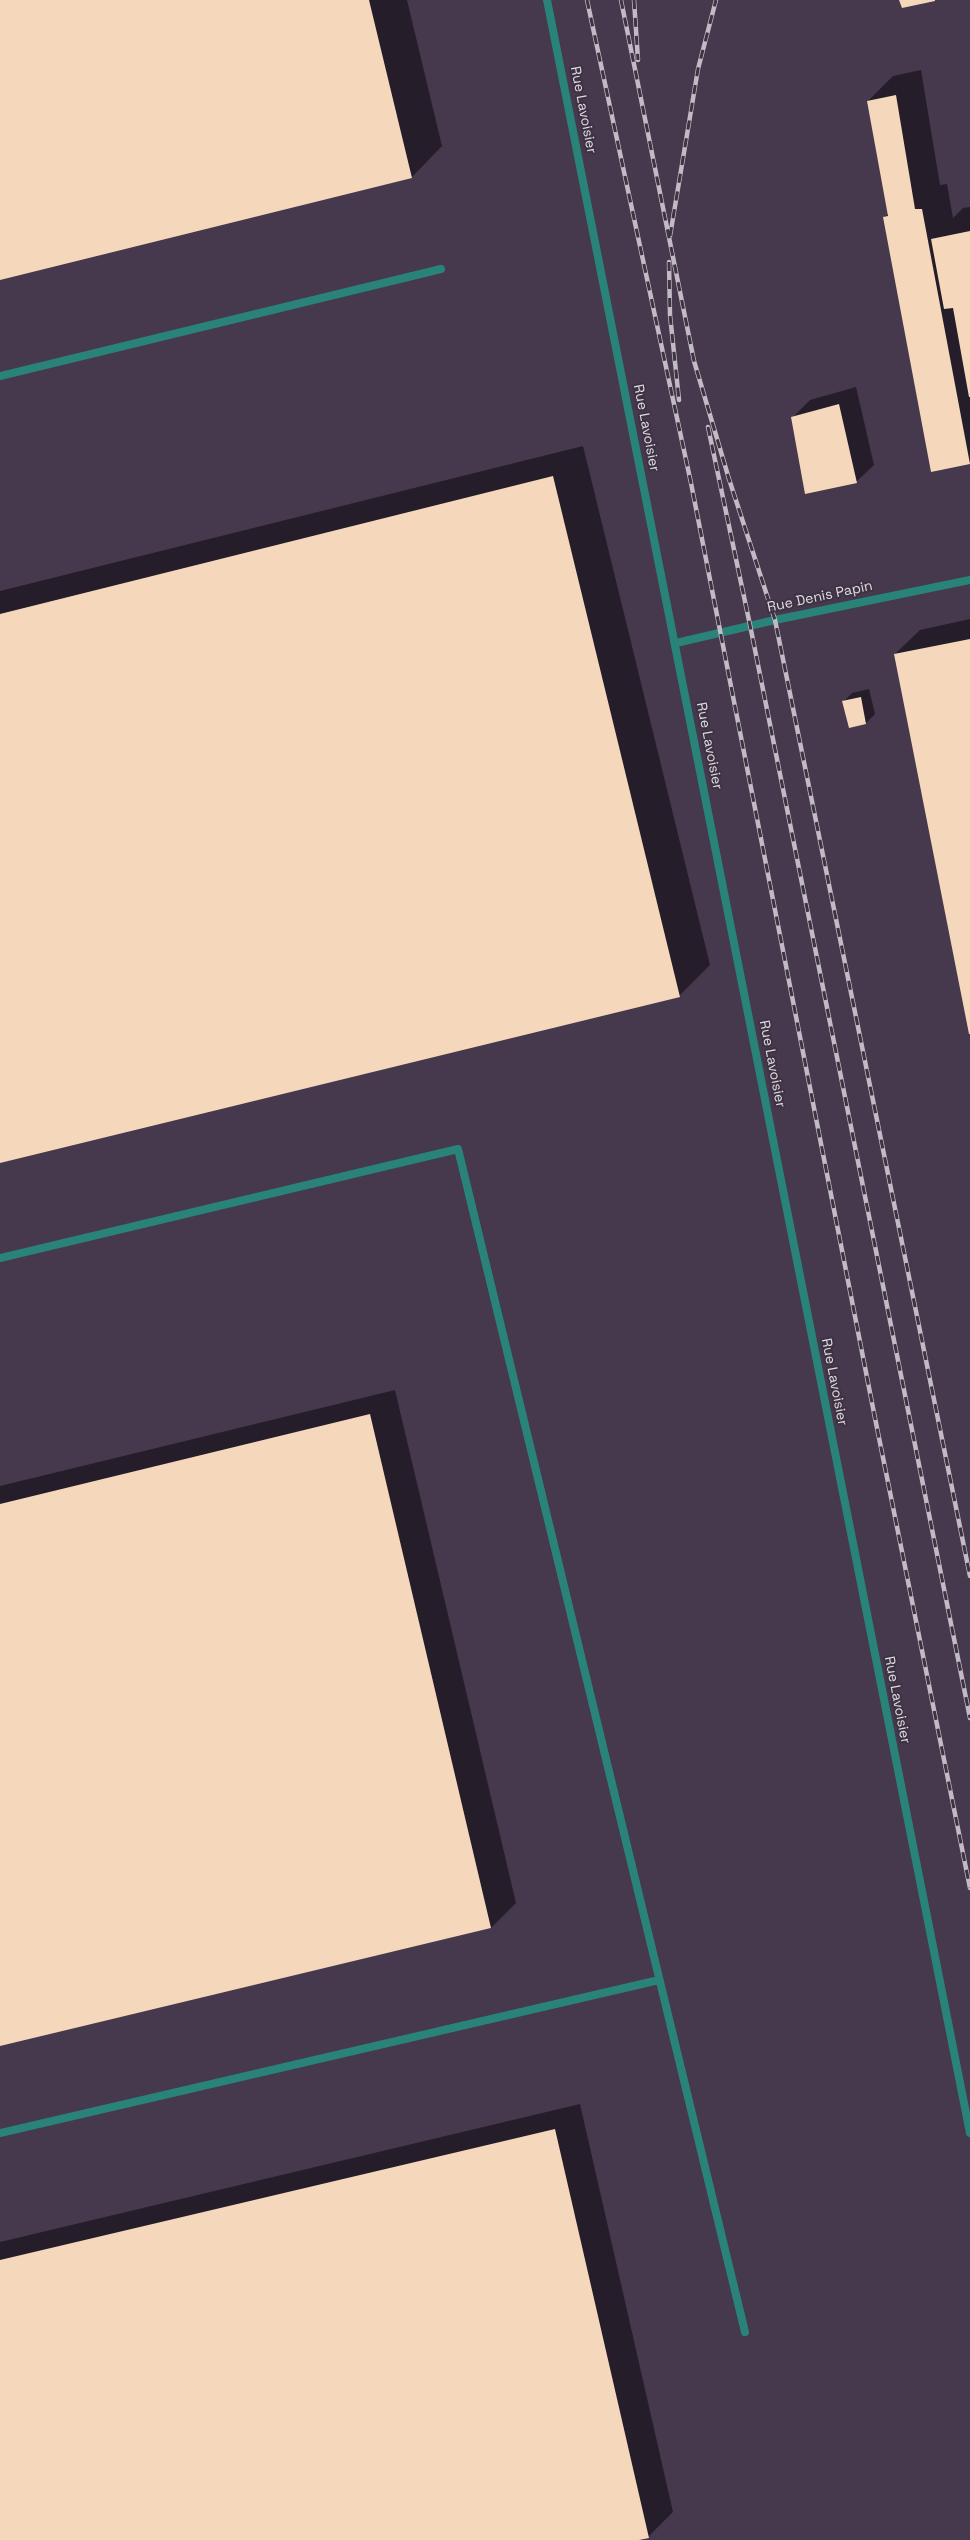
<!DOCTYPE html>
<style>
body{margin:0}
canvas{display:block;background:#3d3342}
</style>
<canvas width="970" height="2540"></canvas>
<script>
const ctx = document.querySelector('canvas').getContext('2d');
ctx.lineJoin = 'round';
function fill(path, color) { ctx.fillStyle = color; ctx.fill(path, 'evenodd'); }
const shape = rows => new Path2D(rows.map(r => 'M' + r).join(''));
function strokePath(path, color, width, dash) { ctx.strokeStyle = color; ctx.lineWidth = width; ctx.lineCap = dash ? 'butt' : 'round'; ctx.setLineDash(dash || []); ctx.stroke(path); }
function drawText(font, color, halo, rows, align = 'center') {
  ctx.font = font + ' "Space Grotesk",sans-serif'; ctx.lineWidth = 4; ctx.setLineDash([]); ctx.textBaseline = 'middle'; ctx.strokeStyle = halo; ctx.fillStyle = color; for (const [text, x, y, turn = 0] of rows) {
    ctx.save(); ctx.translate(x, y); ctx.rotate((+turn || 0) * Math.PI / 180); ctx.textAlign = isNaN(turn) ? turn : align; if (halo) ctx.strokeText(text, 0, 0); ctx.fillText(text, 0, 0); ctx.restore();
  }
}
fill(shape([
 [0,0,970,0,970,2540,0,2540]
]), '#46384d');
fill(shape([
 [0,0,407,0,442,146,412,177,0,279],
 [921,70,940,185,947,184,953,218,963,208,970,207,970,464,884,218,889,213,868,101,893,76],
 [856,387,874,465,856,482,792,418,810,400],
 [583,446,710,965,679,996,0,1162,0,591],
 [970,619,970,1033,895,654,920,630],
 [869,689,875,714,866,723,843,702,852,693],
 [395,1390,516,1903,491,1928,0,2045,0,1486],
 [580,2104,673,2512,648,2537,634,2540,0,2540,0,2242]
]), '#0007');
fill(shape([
 [0,0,369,0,412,178,0,280],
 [899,0,935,0,935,1,902,8],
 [896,95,915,209,922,209,970,464,931,472,883,217,888,216,867,101],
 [970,231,970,397,969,397,953,308,944,309,931,239],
 [839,404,857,483,805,494,791,417],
 [553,476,680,997,0,1163,0,614],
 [970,639,970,1034,969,1034,894,654],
 [861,697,866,724,849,728,842,701],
 [370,1414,491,1928,0,2046,0,1504],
 [555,2129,649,2538,639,2540,0,2540,0,2260]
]), '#f5d8bb');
strokePath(shape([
 [0,376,441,269],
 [0,1258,458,1149,745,2332],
 [0,2133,659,1980]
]), '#298379', 8);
strokePath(shape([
 [547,0,970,2133],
 [676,643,775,620,970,580]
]), '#298379', 8);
const rail = shape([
 [587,0,691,483,875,1418,970,1888],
 [621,0,694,361,729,479,775,620,970,1576],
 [634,0,638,60],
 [670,236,698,69,716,0],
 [669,262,670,315,679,400],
 [708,427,750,625,970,1718]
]);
strokePath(rail, '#c2bbc6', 4.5);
strokePath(rail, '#3d3342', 3, [9]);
drawText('14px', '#e1dae4', '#3d3342', [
 ["Rue Lavoisier",583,110,79],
 ["Rue Lavoisier",646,428,79],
 ["Rue Denis Papin",820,597,-12],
 ["Rue Lavoisier",709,746,79],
 ["Rue Lavoisier",772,1064,79],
 ["Rue Lavoisier",834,1382,79],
 ["Rue Lavoisier",897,1700,79]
]);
</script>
